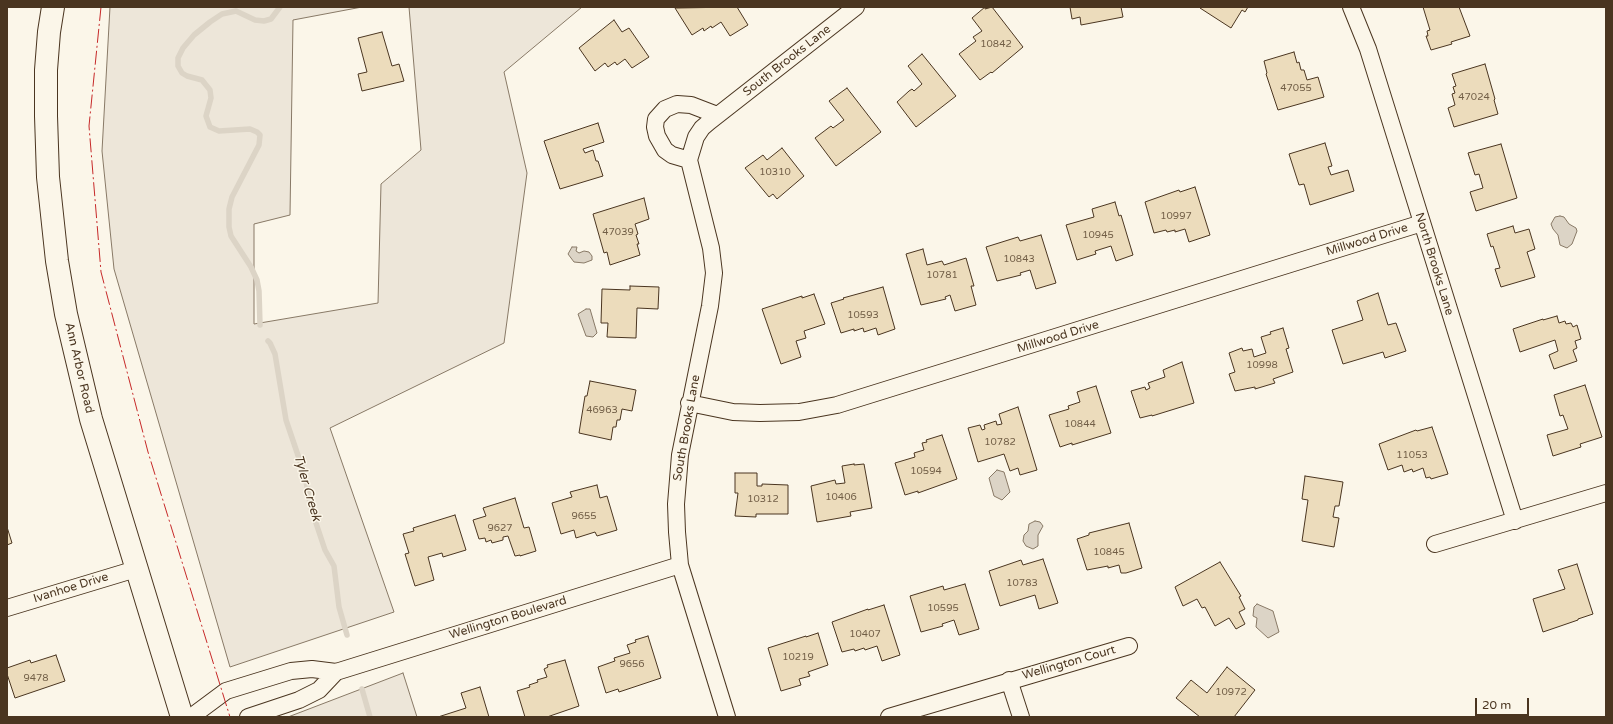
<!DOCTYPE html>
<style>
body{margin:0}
#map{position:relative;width:1613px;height:724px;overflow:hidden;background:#fbf6e9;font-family:"Varela Round",sans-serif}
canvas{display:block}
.frame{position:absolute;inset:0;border:8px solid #4a3520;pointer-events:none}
.scale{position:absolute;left:1475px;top:698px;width:54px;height:18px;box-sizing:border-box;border:2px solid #4a3520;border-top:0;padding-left:5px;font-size:12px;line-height:14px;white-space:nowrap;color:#4a3520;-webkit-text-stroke:3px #fbf6e9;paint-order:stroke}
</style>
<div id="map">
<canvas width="1613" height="724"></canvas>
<div class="frame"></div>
<div class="scale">20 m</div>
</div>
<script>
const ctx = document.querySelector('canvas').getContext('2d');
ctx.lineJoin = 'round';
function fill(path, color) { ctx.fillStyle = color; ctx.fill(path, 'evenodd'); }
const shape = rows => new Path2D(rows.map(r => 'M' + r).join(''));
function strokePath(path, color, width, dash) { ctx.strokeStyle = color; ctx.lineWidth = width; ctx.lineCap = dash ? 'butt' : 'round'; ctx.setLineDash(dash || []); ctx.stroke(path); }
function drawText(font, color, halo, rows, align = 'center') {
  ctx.font = font + ' "Varela Round",sans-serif'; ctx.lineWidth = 3; ctx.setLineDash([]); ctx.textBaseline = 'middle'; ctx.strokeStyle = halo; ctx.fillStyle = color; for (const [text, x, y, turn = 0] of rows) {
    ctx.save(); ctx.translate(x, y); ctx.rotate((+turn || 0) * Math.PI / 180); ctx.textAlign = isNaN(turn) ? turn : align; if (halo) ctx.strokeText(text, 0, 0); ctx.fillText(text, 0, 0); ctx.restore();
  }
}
const green = shape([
 [110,7,362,7,293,20,290,215,254,224,254,324,378,303,381,184,421,150,409,7,582,7,504,72,527,173,504,343,330,428,394,612,230,667,114,269,102,151,110,7],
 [403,673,417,717,288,717,403,673]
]);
fill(green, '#ede6d9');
strokePath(green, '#887966', 1);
const water = shape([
 [1560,216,1564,217,1569,224,1576,228,1577,231,1572,244,1567,248,1560,245,1558,235,1553,229,1551,224,1555,217,1560,216],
 [572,247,577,247,576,251,579,253,584,251,589,252,592,256,592,260,584,263,574,262,568,254,572,247],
 [586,309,590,309,597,333,593,337,586,336,578,314,586,309],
 [997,470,1004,472,1010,492,1002,500,994,496,989,478,997,470],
 [1035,521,1040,522,1043,526,1038,535,1038,546,1033,549,1026,546,1023,541,1024,535,1028,531,1029,524,1035,521],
 [1257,604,1273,611,1279,632,1268,638,1256,627,1257,618,1253,616,1254,607,1257,604]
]);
fill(water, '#dcd4c6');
strokePath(water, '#887966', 1);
strokePath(shape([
 [260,325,259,291,257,280,251,267,231,236,229,227,229,209,232,197,259,145,260,135,257,132,250,129,219,131,210,127,206,116,211,98,210,90,202,80,187,76,182,73,178,66,178,58,183,48,194,35,210,22,222,14,236,11,255,20,264,21,271,19,280,7],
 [268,341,270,343,275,354,286,420,305,476,311,508,325,550,334,566,339,607,347,635],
 [362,689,370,717]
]), '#dcd4c6', 5.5);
const building = shape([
 [737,7,748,25,730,36,721,22,712,28,711,26,704,31,703,28,692,35,675,8,737,7],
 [985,7,985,9,992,7,1023,47,992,73,991,72,980,80,959,54,976,41,973,37,982,31,972,18,985,7],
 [1070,7,1121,7,1123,17,1081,25,1080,17,1072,19,1070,7],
 [1201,7,1248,7,1245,12,1242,10,1231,28,1200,8,1201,7],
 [1423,7,1459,7,1470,36,1451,42,1452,44,1431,50,1426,36,1428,36,1427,31,1430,30,1423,7],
 [614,20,622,32,629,28,649,57,632,68,625,59,617,65,615,62,608,67,605,63,595,71,579,48,614,20],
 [382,32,392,66,399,64,404,81,362,91,358,74,367,72,358,38,382,32],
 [1294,52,1297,63,1299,62,1301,70,1304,70,1307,80,1318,77,1324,97,1278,110,1266,74,1267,73,1264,61,1294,52],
 [922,54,956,96,916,127,897,102,909,91,912,89,914,91,922,84,908,66,922,54],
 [1485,64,1495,99,1494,100,1498,114,1454,127,1448,108,1455,105,1452,94,1455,93,1453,87,1456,86,1452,74,1485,64],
 [847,88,881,132,836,166,815,138,831,126,833,128,844,120,829,101,847,88],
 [598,123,604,142,583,149,585,153,593,150,596,161,598,161,603,176,560,189,544,141,598,123],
 [1325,143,1332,166,1328,167,1331,175,1348,170,1354,191,1310,205,1304,184,1299,185,1289,154,1325,143],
 [1501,144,1517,198,1476,211,1470,192,1483,188,1479,174,1475,175,1468,153,1501,144],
 [782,148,804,176,777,199,773,194,769,197,745,168,763,155,767,160,782,148],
 [1195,187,1210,235,1189,242,1185,229,1175,232,1175,230,1167,232,1166,230,1154,233,1145,202,1179,190,1180,192,1195,187],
 [644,198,649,219,635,224,638,234,636,235,639,244,637,244,640,255,610,265,607,252,604,253,593,214,644,198],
 [1115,202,1119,216,1121,215,1133,255,1116,261,1111,246,1095,251,1096,254,1077,260,1066,225,1094,217,1092,209,1115,202],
 [1513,226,1515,233,1529,229,1535,249,1527,252,1535,277,1501,287,1495,269,1500,268,1493,246,1491,247,1487,234,1513,226],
 [1041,235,1056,283,1036,289,1030,270,1020,273,1021,275,997,281,986,247,1018,237,1020,241,1041,235],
 [923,249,927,265,942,261,944,265,966,258,974,286,971,286,976,305,955,311,950,295,945,297,946,299,921,305,906,254,923,249],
 [630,286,659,287,658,309,637,308,636,338,607,337,608,323,601,323,602,289,630,290,630,286],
 [883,287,895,329,878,335,876,328,864,332,863,328,854,331,854,329,841,333,831,303,844,299,843,298,883,287],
 [1378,293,1388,325,1396,323,1406,351,1385,358,1383,352,1343,364,1332,330,1363,320,1357,301,1378,293],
 [814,294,825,324,804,331,806,338,796,341,801,357,781,364,762,309,802,296,802,298,814,294],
 [1557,316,1559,323,1565,321,1566,324,1571,323,1573,327,1577,325,1581,339,1575,341,1577,348,1573,350,1577,361,1554,369,1549,355,1558,351,1555,340,1520,352,1513,329,1543,319,1543,320,1557,316],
 [1283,328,1289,348,1286,349,1293,372,1273,379,1275,383,1255,389,1255,387,1235,391,1229,374,1235,372,1229,353,1242,348,1243,351,1252,349,1254,357,1266,353,1261,337,1271,334,1270,332,1283,328],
 [1182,362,1194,403,1152,416,1152,415,1140,418,1131,391,1145,387,1146,390,1150,388,1148,383,1165,377,1163,370,1182,362],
 [590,381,636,390,632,411,622,409,620,420,617,420,616,427,613,427,611,440,579,433,585,396,587,396,590,381],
 [1585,385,1602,437,1580,444,1581,447,1553,456,1547,435,1568,429,1563,415,1560,416,1554,395,1585,385],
 [1096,386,1111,433,1072,445,1072,443,1060,447,1049,415,1069,409,1068,406,1080,402,1077,392,1096,386],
 [1018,407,1037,470,1020,475,1018,468,1010,471,1004,454,978,462,968,428,980,425,982,430,985,429,984,425,996,421,997,425,1002,424,999,414,1018,407],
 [1432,427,1448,474,1431,479,1430,477,1426,478,1423,468,1413,472,1412,469,1404,472,1402,465,1388,470,1379,444,1416,430,1417,431,1432,427],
 [942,435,957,479,918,493,918,491,905,495,895,463,915,457,914,453,924,450,922,443,927,442,926,440,942,435],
 [854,464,854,465,864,464,872,508,850,512,851,516,817,522,811,486,835,480,836,484,845,483,842,466,854,464],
 [735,473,757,473,757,486,762,486,762,484,788,485,788,514,756,514,756,517,735,516,738,493,735,493,735,473],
 [1305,476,1343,482,1339,506,1335,506,1333,517,1339,518,1334,547,1302,541,1308,500,1302,499,1305,476],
 [597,485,600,498,607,496,617,530,597,536,595,532,576,538,574,530,561,534,552,503,572,497,570,492,597,485],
 [515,498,524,528,529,527,536,551,520,556,520,555,515,556,508,536,503,537,503,540,492,543,491,540,486,542,485,538,479,539,473,520,486,516,483,508,515,498],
 [455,515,466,550,443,557,442,553,428,557,434,580,415,586,405,554,409,553,403,534,414,531,413,528,455,515],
 [1129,523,1142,568,1126,573,1121,573,1119,565,1108,568,1108,566,1087,570,1077,539,1089,535,1089,533,1129,523],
 [7,527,12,543,7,545,7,527],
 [1043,559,1058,603,1039,609,1035,595,1000,606,989,571,1021,560,1023,565,1043,559],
 [1220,562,1241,596,1239,597,1245,609,1239,612,1245,624,1236,629,1229,618,1215,626,1205,607,1202,608,1197,599,1183,606,1175,587,1220,562],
 [1577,564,1593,614,1578,619,1578,620,1543,632,1533,599,1565,589,1558,570,1577,564],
 [965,584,979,629,959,635,954,620,942,624,943,626,921,632,910,596,943,586,944,590,965,584],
 [884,605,900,655,882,661,877,646,865,650,864,648,855,651,854,649,842,652,832,622,868,609,868,610,884,605],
 [818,633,828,665,808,672,810,676,799,679,801,685,781,691,768,648,806,636,806,637,818,633],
 [648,636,661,678,619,692,618,689,606,693,598,667,615,661,614,658,630,653,627,645,636,642,635,640,648,636],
 [56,655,65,681,15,698,7,674,7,668,30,660,31,663,56,655],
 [565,660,579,706,547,717,525,717,517,691,530,687,529,685,538,682,537,680,547,677,544,669,548,667,547,665,565,660],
 [1227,667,1255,690,1234,717,1200,717,1176,698,1191,680,1207,693,1227,667],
 [480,687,489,717,438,717,466,708,461,693,480,687]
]);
fill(building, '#ecdcbc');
strokePath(building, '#4a3520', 1);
const minor = shape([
 [1351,7,1368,49,1515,521],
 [689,160,672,155,665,150,657,136,655,127,656,119,665,109,677,104,691,105,717,115],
 [689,403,733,412,760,413,799,412,837,405,1422,223],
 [1435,544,1606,493],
 [7,608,136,569],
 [1009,680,1021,717],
 [191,717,226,691,291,671,312,669,336,672,680,565],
 [248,717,299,700,319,690,336,672],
 [727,717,680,565,677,532,676,504,680,455,710,306,714,273,711,248,689,160,696,137,702,128,709,122,856,7],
 [889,717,1129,646]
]);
const secondary = shape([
 [53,7,49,32,46,70,46,116,48,177,57,261,66,314,91,419,182,717]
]);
strokePath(minor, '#4a3520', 18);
strokePath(secondary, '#4a3520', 24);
strokePath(minor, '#fbf6e9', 16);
strokePath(secondary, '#fbf6e9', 22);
strokePath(shape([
 [101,7,89,126,101,272,148,452,230,717]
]), '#c62828', 1, [14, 3, 2, 3]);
drawText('10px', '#725f47', null, [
 ["10842",996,44],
 ["47055",1296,88],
 ["47024",1474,97],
 ["10310",775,172],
 ["10997",1176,216],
 ["47039",618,232],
 ["10945",1098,235],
 ["10843",1019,259],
 ["10781",942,275],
 ["10593",863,315],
 ["10998",1262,365],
 ["46963",602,410],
 ["10844",1080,424],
 ["10782",1000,442],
 ["11053",1412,455],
 ["10594",926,471],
 ["10406",841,497],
 ["10312",763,499],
 ["9655",584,516],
 ["9627",500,528],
 ["10845",1109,552],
 ["10783",1022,583],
 ["10595",943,608],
 ["10407",865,634],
 ["10219",798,657],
 ["9656",632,664],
 ["9478",36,678],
 ["10972",1231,692]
]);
drawText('12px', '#4a3520', '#fbf6e9', [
 ["South Brooks Lane",787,61,-38],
 ["Millwood Drive",1367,240,-17],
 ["North Brooks Lane",1434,264,73],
 ["Millwood Drive",1058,337,-17],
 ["Ann Arbor Road",79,368,77],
 ["South Brooks Lane",687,428,-80],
 ["Ivanhoe Drive",71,588,-17],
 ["Wellington Boulevard",508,618,-17],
 ["Wellington Court",1069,663,-16]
]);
drawText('italic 13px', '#4a3520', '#fbf6e9', [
 ["Tyler Creek",307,488,74]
]);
</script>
